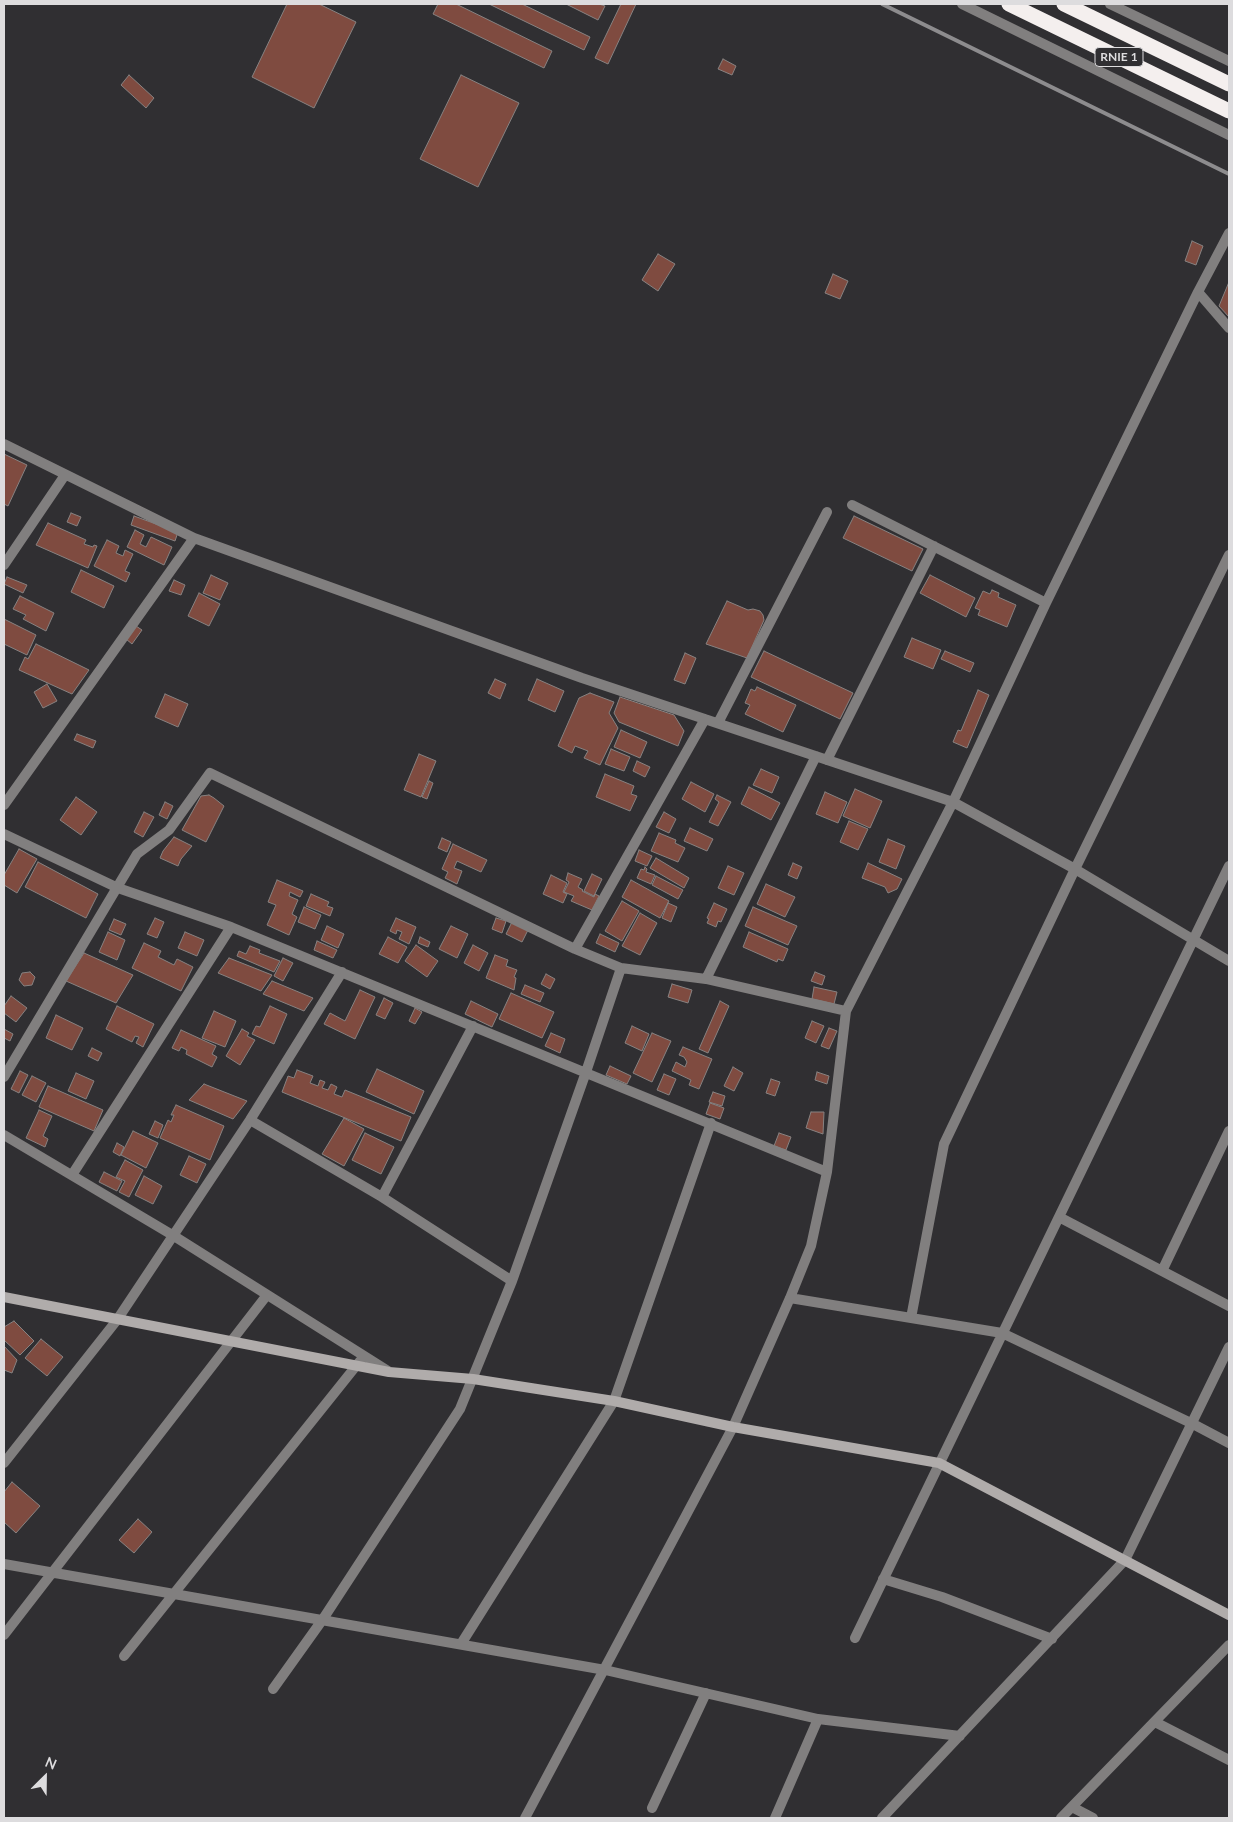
<!DOCTYPE html>
<style>
body{margin:0}
#map{position:relative;width:1233px;height:1822px;overflow:hidden;background:#302f32;font-family:Lato,sans-serif}
canvas{display:block}
.frame{position:absolute;inset:0;border:5px solid #dddcde;pointer-events:none}
.north{position:absolute;left:20px;top:1752px;width:50px;height:50px;-webkit-text-stroke:4px #302f32;paint-order:stroke;rotate:23deg;font-size:14px;font-weight:700;line-height:20px;text-align:center;color:#dddcde}
.north::after{content:'';display:block;margin:auto;width:18px;height:22px;background:#dddcde;clip-path:polygon(50% 0,100% 100%,50% 72%,0 100%)}
</style>
<div id="map">
<canvas width="1233" height="1822"></canvas>
<div class="frame"></div>
<div class="north">N</div>
</div>
<script>
const ctx = document.querySelector('canvas').getContext('2d');
ctx.lineJoin = 'round';
function fill(path, color) { ctx.fillStyle = color; ctx.fill(path, 'evenodd'); }
const shape = rows => new Path2D(rows.map(r => 'M' + r).join(''));
function strokePath(path, color, width, dash) { ctx.strokeStyle = color; ctx.lineWidth = width; ctx.lineCap = dash ? 'butt' : 'round'; ctx.setLineDash(dash || []); ctx.stroke(path); }
function drawText(font, color, halo, rows, align = 'center') {
  ctx.font = font + ' Lato,sans-serif'; ctx.lineWidth = 4; ctx.setLineDash([]); ctx.textBaseline = 'middle'; ctx.strokeStyle = halo; ctx.fillStyle = color; for (const [text, x, y, turn = 0] of rows) {
    ctx.save(); ctx.translate(x, y); ctx.rotate((+turn || 0) * Math.PI / 180); ctx.textAlign = isNaN(turn) ? turn : align; if (halo) ctx.strokeText(text, 0, 0); ctx.fillText(text, 0, 0); ctx.restore();
  }
}
const building = shape([
 [287,4,319,4,356,22,314,108,252,77,287,4],
 [438,4,456,4,552,51,544,68,433,14,438,4],
 [489,4,522,4,590,37,584,50,489,4],
 [566,4,599,4,605,6,598,20,566,4],
 [621,4,636,4,608,64,595,58,621,4],
 [723,59,736,66,732,75,718,69,723,59],
 [129,75,154,98,146,108,121,85,129,75],
 [461,75,519,103,478,187,420,159,461,75],
 [1192,241,1203,246,1196,265,1185,261,1192,241],
 [658,254,675,264,658,291,642,280,658,254],
 [833,274,848,281,840,299,825,293,833,274],
 [1229,282,1229,317,1219,306,1229,282],
 [4,454,27,465,8,506,4,504,4,454],
 [71,513,81,517,77,526,67,522,71,513],
 [134,516,178,532,175,541,131,525,134,516],
 [854,516,923,549,912,571,843,538,854,516],
 [48,523,86,540,84,544,93,547,94,545,97,546,88,568,36,545,48,523],
 [135,530,144,535,140,544,146,547,151,537,172,547,164,565,127,547,135,530],
 [107,540,119,546,116,553,123,556,125,550,133,554,125,571,130,573,126,582,94,566,107,540],
 [81,570,114,586,104,608,71,592,81,570],
 [211,575,228,583,220,600,203,593,211,575],
 [930,575,975,598,966,617,920,593,930,575],
 [7,577,27,585,23,593,4,584,7,577],
 [174,580,185,585,181,595,169,591,174,580],
 [992,590,999,593,998,597,1016,605,1007,627,978,615,980,610,975,608,983,591,990,594,992,590],
 [199,593,220,604,209,626,188,616,199,593],
 [20,596,54,613,46,631,23,619,26,615,13,609,20,596],
 [727,601,748,610,753,609,760,611,763,615,764,620,747,658,706,644,727,601],
 [4,619,36,635,27,655,4,644,4,619],
 [136,626,142,630,132,644,126,639,136,626],
 [912,638,941,650,933,669,904,657,912,638],
 [36,644,89,670,72,694,19,670,25,657,28,659,36,644],
 [764,651,853,693,840,719,751,677,764,651],
 [945,651,974,663,970,672,941,659,945,651],
 [685,653,696,658,685,684,674,680,685,653],
 [495,679,506,684,500,699,488,693,495,679],
 [537,679,564,691,555,712,528,700,537,679],
 [47,684,57,701,43,708,34,692,47,684],
 [757,687,796,705,783,732,745,714,750,705,745,703,751,689,755,691,757,687],
 [978,690,989,695,967,748,953,742,958,730,961,731,978,690],
 [590,693,614,702,609,713,618,728,600,765,584,758,588,751,575,746,572,753,558,746,579,698,590,693],
 [165,694,188,704,178,727,155,717,165,694],
 [620,697,674,715,684,731,678,746,619,722,614,713,620,697],
 [621,730,647,742,640,758,614,747,621,730],
 [77,734,96,741,93,748,74,740,77,734],
 [611,749,630,757,624,771,605,764,611,749],
 [419,754,436,761,421,797,404,790,419,754],
 [637,761,650,767,645,777,633,771,637,761],
 [761,769,779,777,772,793,753,785,761,769],
 [605,774,634,786,631,794,637,796,630,811,596,797,605,774],
 [429,781,433,783,427,799,422,797,429,781],
 [691,782,714,794,705,812,682,799,691,782],
 [749,787,780,803,771,820,741,804,749,787],
 [855,789,882,801,870,828,843,816,855,789],
 [825,792,847,802,838,823,816,814,825,792],
 [209,795,214,798,224,806,206,842,182,830,201,796,209,795],
 [717,795,731,802,718,826,709,822,719,802,715,799,717,795],
 [76,797,97,812,81,835,60,820,76,797],
 [165,802,173,806,167,819,159,815,165,802],
 [144,812,154,817,143,837,134,832,144,812],
 [664,812,676,819,669,833,656,827,664,812],
 [849,821,868,829,858,850,840,842,849,821],
 [690,828,713,839,707,851,684,841,690,828],
 [659,833,676,840,675,843,685,848,678,862,651,851,659,833],
 [174,837,192,846,181,859,178,866,160,858,163,851,174,837],
 [442,838,451,842,447,852,438,848,442,838],
 [888,839,905,846,896,869,879,862,888,839],
 [453,844,487,860,481,872,457,861,454,868,462,871,457,884,445,878,448,872,442,869,453,844],
 [19,849,37,859,17,893,4,885,4,875,19,849],
 [639,850,652,856,647,866,635,861,639,850],
 [656,858,689,878,684,888,650,868,656,858],
 [38,862,98,894,86,918,25,887,38,862],
 [793,863,802,867,797,879,788,875,793,863],
 [868,863,902,879,897,889,888,893,885,887,862,878,868,863],
 [728,866,744,873,734,895,718,888,728,866],
 [645,867,647,869,646,872,655,875,651,884,637,878,641,869,644,870,645,867],
 [568,873,582,879,578,887,583,890,582,891,594,897,595,894,599,896,592,910,571,901,574,896,564,892,569,882,566,880,568,873],
 [592,874,602,879,594,896,584,891,592,874],
 [551,875,567,883,563,892,567,894,563,903,543,894,551,875],
 [656,876,683,890,678,899,652,885,656,876],
 [277,880,303,891,300,897,290,892,289,896,298,900,292,914,297,917,289,935,267,925,276,905,268,902,277,880],
 [631,880,669,901,660,918,622,897,631,880],
 [766,884,795,897,785,917,757,904,766,884],
 [311,894,329,902,327,906,333,908,330,916,306,906,311,894],
 [622,901,639,911,622,941,605,931,622,901],
 [668,903,677,907,671,922,662,918,668,903],
 [714,903,727,909,721,922,718,921,716,927,707,923,709,919,707,918,714,903],
 [304,907,321,915,315,929,298,922,304,907],
 [753,907,797,926,788,945,745,926,753,907],
 [640,913,657,923,640,955,622,946,640,913],
 [155,918,164,922,157,938,147,934,155,918],
 [396,918,416,927,409,944,399,939,402,932,397,930,396,934,390,931,396,918],
 [496,918,506,921,502,933,492,929,496,918],
 [114,919,126,924,121,935,109,930,114,919],
 [512,922,528,930,522,942,506,934,512,922],
 [327,926,344,934,338,948,321,940,327,926],
 [451,926,468,934,457,958,439,949,451,926],
 [108,932,125,940,117,960,99,952,108,932],
 [185,932,204,940,197,956,178,948,185,932],
 [749,932,788,949,783,961,778,959,777,962,743,947,749,932],
 [600,934,619,943,615,952,596,943,600,934],
 [388,937,407,947,398,963,379,954,388,937],
 [420,937,430,942,428,947,418,943,420,937],
 [317,941,337,950,333,958,314,950,317,941],
 [144,943,161,951,158,957,174,965,177,959,193,967,181,991,132,968,144,943],
 [416,945,438,961,427,977,405,961,416,945],
 [473,945,488,953,479,971,464,963,473,945],
 [250,946,260,950,259,953,280,961,274,972,237,956,239,951,246,954,250,946],
 [84,953,133,975,116,1003,66,981,84,953],
 [495,955,508,960,506,966,517,970,514,977,516,978,514,990,486,978,495,955],
 [229,958,272,975,261,991,218,973,229,958],
 [283,958,293,963,283,981,274,976,283,958],
 [30,972,35,977,32,985,24,986,19,980,22,973,30,972],
 [815,972,825,976,822,985,811,981,815,972],
 [546,974,555,979,550,989,541,984,546,974],
 [272,981,313,998,304,1011,263,994,272,981],
 [672,984,692,990,688,1003,668,997,672,984],
 [525,985,544,993,540,1002,521,994,525,985],
 [814,987,837,992,834,1004,812,999,814,987],
 [360,990,375,997,355,1039,324,1024,330,1013,345,1021,360,990],
 [511,993,554,1012,542,1038,499,1019,511,993],
 [11,996,27,1008,16,1022,4,1013,4,1006,11,996],
 [384,998,393,1003,385,1019,376,1015,384,998],
 [471,1001,498,1014,492,1027,465,1014,471,1001],
 [720,1001,729,1006,708,1053,699,1049,720,1001],
 [117,1006,154,1024,143,1047,136,1043,139,1037,135,1036,132,1042,106,1029,117,1006],
 [270,1006,287,1014,274,1044,252,1034,256,1026,260,1027,270,1006],
 [415,1008,422,1012,415,1024,409,1021,415,1008],
 [214,1011,236,1021,225,1047,202,1038,214,1011],
 [56,1015,83,1028,72,1050,46,1038,56,1015],
 [812,1021,824,1026,816,1043,805,1038,812,1021],
 [632,1026,649,1034,642,1051,625,1043,632,1026],
 [829,1028,837,1031,829,1049,821,1046,829,1028],
 [4,1029,13,1034,10,1041,4,1038,4,1029],
 [242,1029,249,1033,247,1036,255,1040,240,1065,226,1056,242,1029],
 [181,1030,216,1046,212,1054,217,1057,212,1067,186,1054,187,1050,181,1047,179,1051,172,1048,181,1030],
 [551,1033,565,1039,560,1053,545,1046,551,1033],
 [652,1033,671,1041,652,1082,633,1073,652,1033],
 [683,1047,712,1059,699,1089,689,1085,691,1080,672,1071,676,1062,685,1067,687,1062,684,1057,679,1055,683,1047],
 [92,1048,102,1053,98,1061,88,1056,92,1048],
 [610,1066,631,1076,627,1084,606,1075,610,1066],
 [733,1067,743,1073,734,1091,724,1086,733,1067],
 [377,1069,424,1091,414,1114,366,1092,377,1069],
 [297,1070,313,1076,310,1083,318,1086,320,1080,325,1082,322,1088,328,1090,331,1084,337,1087,334,1094,342,1097,345,1090,411,1117,401,1141,282,1092,288,1076,294,1078,297,1070],
 [20,1071,28,1075,19,1093,11,1089,20,1071],
 [817,1072,829,1076,827,1084,815,1080,817,1072],
 [76,1073,94,1081,86,1099,68,1091,76,1073],
 [664,1074,676,1079,669,1095,657,1090,664,1074],
 [32,1076,46,1083,36,1102,22,1095,32,1076],
 [771,1079,780,1082,775,1096,766,1093,771,1079],
 [204,1084,247,1101,233,1119,189,1100,204,1084],
 [48,1086,103,1110,94,1131,39,1107,48,1086],
 [713,1092,725,1096,722,1106,709,1102,713,1092],
 [710,1103,724,1108,720,1119,706,1114,710,1103],
 [176,1105,224,1126,210,1160,160,1138,168,1120,171,1122,174,1115,171,1115,176,1105],
 [39,1110,52,1116,43,1136,48,1139,45,1147,26,1138,39,1110],
 [811,1112,824,1112,823,1134,806,1128,811,1112],
 [344,1118,364,1129,344,1166,322,1154,344,1118],
 [155,1121,163,1125,158,1138,149,1134,155,1121],
 [133,1131,158,1143,146,1168,121,1155,133,1131],
 [365,1133,394,1147,381,1174,352,1160,365,1133],
 [779,1133,791,1137,786,1150,774,1146,779,1133],
 [117,1143,124,1147,120,1156,113,1152,117,1143],
 [189,1156,206,1164,197,1183,180,1175,189,1156],
 [125,1160,143,1170,129,1197,119,1192,125,1181,116,1177,125,1160],
 [104,1172,122,1181,117,1191,99,1182,104,1172],
 [144,1176,162,1186,153,1204,135,1195,144,1176],
 [14,1321,34,1341,20,1355,4,1340,4,1327,14,1321],
 [41,1339,63,1357,47,1376,25,1358,41,1339],
 [4,1346,17,1360,12,1373,4,1370,4,1346],
 [12,1482,40,1506,16,1533,4,1522,4,1492,12,1482],
 [138,1519,152,1532,134,1553,119,1540,138,1519]
]);
fill(building, '#7f4b40');
strokePath(building, '#878281', 1);
strokePath(shape([
 [962,4,1229,135],
 [1110,4,1229,61],
 [1198,292,1229,328],
 [4,444,194,538,582,678,953,802,1075,869,1229,961],
 [852,505,1046,603],
 [4,565,65,475],
 [718,723,827,512],
 [827,760,934,546],
 [4,805,194,538],
 [4,834,118,888,231,927,827,1172],
 [575,949,705,719],
 [706,979,816,756],
 [4,1077,137,854,169,830,210,773,575,949,621,968,706,979,846,1011],
 [250,1120,382,1197,512,1281],
 [4,1135,174,1236,388,1371],
 [72,1175,231,927],
 [382,1197,473,1026],
 [1059,1217,1229,1306],
 [1162,1271,1229,1131],
 [790,1298,1002,1333,1193,1424,1229,1443],
 [911,1318,944,1144,1075,869,1229,555],
 [4,1463,117,1320,250,1120,342,972],
 [4,1564,605,1670,818,1719,960,1736],
 [883,1579,942,1597,1052,1639],
 [4,1635,267,1295],
 [855,1638,1229,866],
 [461,1644,614,1401,711,1123],
 [124,1656,360,1361],
 [273,1689,323,1619,460,1409,512,1281,586,1072,621,968],
 [1155,1722,1229,1760],
 [1072,1807,1093,1818],
 [652,1808,706,1693],
 [525,1818,733,1427,790,1298,811,1246,827,1172,846,1011,953,802,1046,603,1198,292,1229,233],
 [775,1818,818,1719],
 [882,1818,1125,1560,1229,1347],
 [1061,1818,1229,1645]
]), '#817f7f', 10);
strokePath(shape([
 [4,1297,389,1372,473,1379,614,1401,733,1427,939,1463,1229,1615]
]), '#b0acab', 10);
strokePath(shape([
 [1009,4,1229,111],
 [1064,4,1229,84]
]), '#f4efee', 15);
strokePath(shape([
 [882,4,1229,174]
]), '#8d8c8e', 4);
for (const [x, y, w] of [
 [1119,57,48]
]) { const box = new Path2D(); box.roundRect(x - w / 2, y - 9.5, w, 19, 4); ctx.fillStyle = '#302f32'; ctx.fill(box); strokePath(box, '#dddcde', 1); }
drawText('bold 12px', '#dddcde', null, [
 ["RNIE 1",1119,57]
]);
</script>
